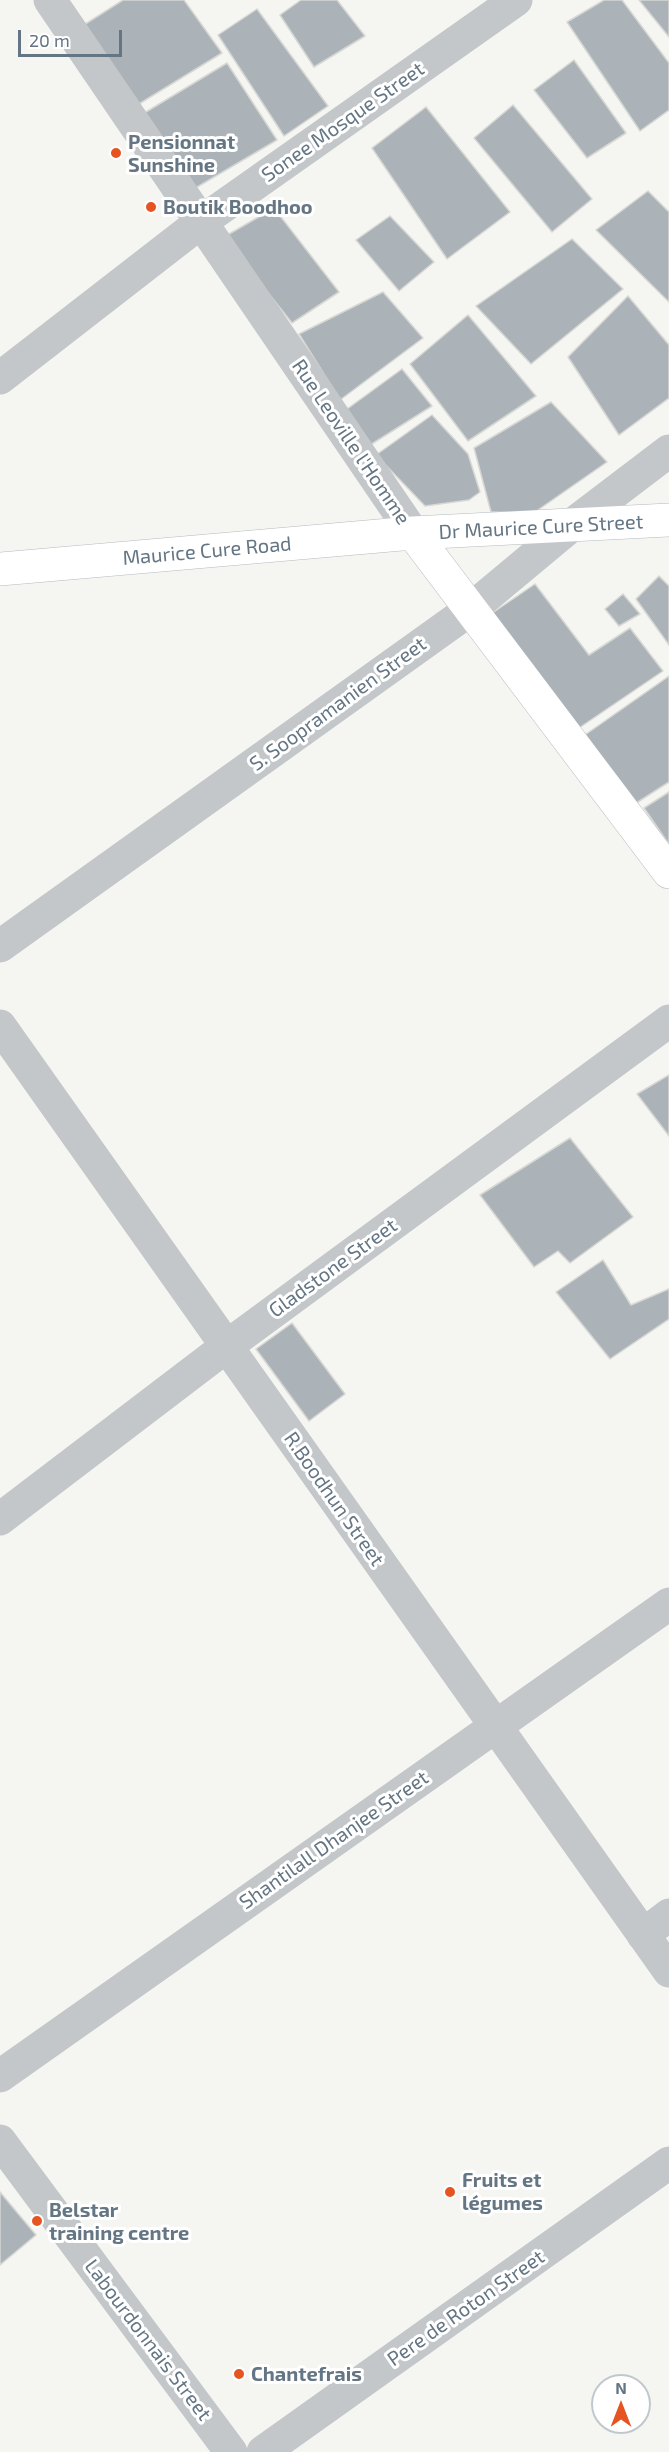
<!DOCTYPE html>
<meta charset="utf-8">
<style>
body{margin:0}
#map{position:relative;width:669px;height:2452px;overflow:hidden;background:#f5f6f2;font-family:"Exo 2",sans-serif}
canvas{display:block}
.north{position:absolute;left:591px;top:2374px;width:60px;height:60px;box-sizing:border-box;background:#fff;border:2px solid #c1c8cd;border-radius:50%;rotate:0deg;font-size:16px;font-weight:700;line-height:24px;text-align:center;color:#647583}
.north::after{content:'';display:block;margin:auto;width:21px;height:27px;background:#e65421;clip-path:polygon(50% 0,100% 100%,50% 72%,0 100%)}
.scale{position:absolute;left:18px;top:30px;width:104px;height:27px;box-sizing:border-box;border:3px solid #647583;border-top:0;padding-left:8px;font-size:18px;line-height:21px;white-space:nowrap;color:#647583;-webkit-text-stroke:4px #fff;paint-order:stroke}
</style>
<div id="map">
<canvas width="669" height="2452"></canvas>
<div class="north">N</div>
<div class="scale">20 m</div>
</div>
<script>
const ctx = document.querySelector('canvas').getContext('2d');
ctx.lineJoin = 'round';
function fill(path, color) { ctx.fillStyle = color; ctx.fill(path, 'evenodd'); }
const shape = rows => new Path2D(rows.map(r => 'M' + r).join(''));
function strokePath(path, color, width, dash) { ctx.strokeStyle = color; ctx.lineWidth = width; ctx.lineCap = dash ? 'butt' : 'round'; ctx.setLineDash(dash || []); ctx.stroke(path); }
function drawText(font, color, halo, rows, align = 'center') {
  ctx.font = font + ' "Exo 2",sans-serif'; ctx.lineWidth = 6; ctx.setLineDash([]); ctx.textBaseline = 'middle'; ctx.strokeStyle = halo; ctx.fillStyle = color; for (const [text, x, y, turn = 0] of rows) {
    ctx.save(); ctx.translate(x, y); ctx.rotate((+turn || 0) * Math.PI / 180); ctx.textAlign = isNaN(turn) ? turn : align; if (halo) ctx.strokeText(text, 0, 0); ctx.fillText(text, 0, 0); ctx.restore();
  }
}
const building = shape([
 [123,0,184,0,222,53,134,107,79,28,123,0],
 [301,0,337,0,365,36,314,67,280,15,301,0],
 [604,0,622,0,669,63,669,110,640,131,567,22,604,0],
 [639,0,669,0,669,37,639,0],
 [257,9,328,106,284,136,218,35,257,9],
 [574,60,626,133,587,158,534,90,574,60],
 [227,63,277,140,192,190,141,115,227,63],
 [513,105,592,199,552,232,474,138,513,105],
 [426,107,510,212,447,259,372,148,426,107],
 [648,191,669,212,669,302,596,230,648,191],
 [274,208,339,292,292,323,224,237,274,208],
 [390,216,434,262,399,291,356,240,390,216],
 [572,239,623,289,531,364,476,306,572,239],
 [383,292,423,338,340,400,299,334,383,292],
 [628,296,669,345,669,398,619,435,568,357,628,296],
 [468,315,536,396,468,441,410,364,468,315],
 [402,369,432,406,367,447,343,412,402,369],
 [551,402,607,462,535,512,491,512,474,448,551,402],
 [432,415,468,454,480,492,469,500,425,506,376,455,432,415],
 [659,576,669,586,669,645,636,599,659,576],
 [535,584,589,655,630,628,663,671,576,730,485,618,535,584],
 [623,594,640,614,619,626,605,609,623,594],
 [669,676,669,782,630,807,582,737,669,676],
 [669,792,669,844,644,808,669,792],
 [669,1075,669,1136,637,1094,669,1075],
 [570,1138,633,1217,570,1263,558,1251,534,1267,480,1195,570,1138],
 [603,1260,631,1305,669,1289,669,1319,610,1359,556,1292,603,1260],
 [292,1323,345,1394,309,1421,256,1349,292,1323],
 [0,2192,36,2235,0,2265,0,2192]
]);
fill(building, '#abb3b8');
strokePath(building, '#d7d7d4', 1.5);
const secondary = shape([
 [413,533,669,872],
 [0,569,413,533,669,520]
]);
strokePath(secondary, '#b5babe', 34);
strokePath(shape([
 [50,0,413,533],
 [0,378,201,222,516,0],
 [0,946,471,609,573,524,669,451],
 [0,1026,669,1971],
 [0,1519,227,1346,669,1021],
 [643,1935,669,1915],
 [0,2076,669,1604],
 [263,2452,669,2163]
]), '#c3c7ca', 33);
strokePath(shape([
 [0,2141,231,2452]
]), '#c3c7ca', 33);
strokePath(secondary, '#fff', 33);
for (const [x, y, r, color] of [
 [116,153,6,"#e65421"],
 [151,207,6,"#e65421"],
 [450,2192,6,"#e65421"],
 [37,2221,6,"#e65421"],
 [239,2374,6,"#e65421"]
]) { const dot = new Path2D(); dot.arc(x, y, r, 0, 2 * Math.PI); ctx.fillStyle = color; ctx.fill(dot); strokePath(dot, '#fff', 2); }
drawText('20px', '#647583', '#fff', [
 ["Sonee Mosque Street",343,122,-35],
 ["Rue Leoville l'Homme",351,442,56],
 ["Dr Maurice Cure Street",541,527,-3],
 ["Maurice Cure Road",207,551,-5],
 ["S. Soopramanien Street",338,704,-36],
 ["Gladstone Street",333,1268,-36],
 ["R.Boodhun Street",334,1499,55],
 ["Shantilall Dhanjee Street",334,1840,-35],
 ["Pere de Roton Street",466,2308,-35],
 ["Labourdonnais Street",148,2340,53]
]);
drawText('bold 20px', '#647583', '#fff', [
 ["Pensionnat",128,142],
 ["Sunshine",128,165],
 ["Boutik Boodhoo",163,207],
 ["Fruits et",462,2180],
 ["légumes",462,2203],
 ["Belstar",49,2210],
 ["training centre",49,2233],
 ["Chantefrais",251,2374]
], 'left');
</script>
